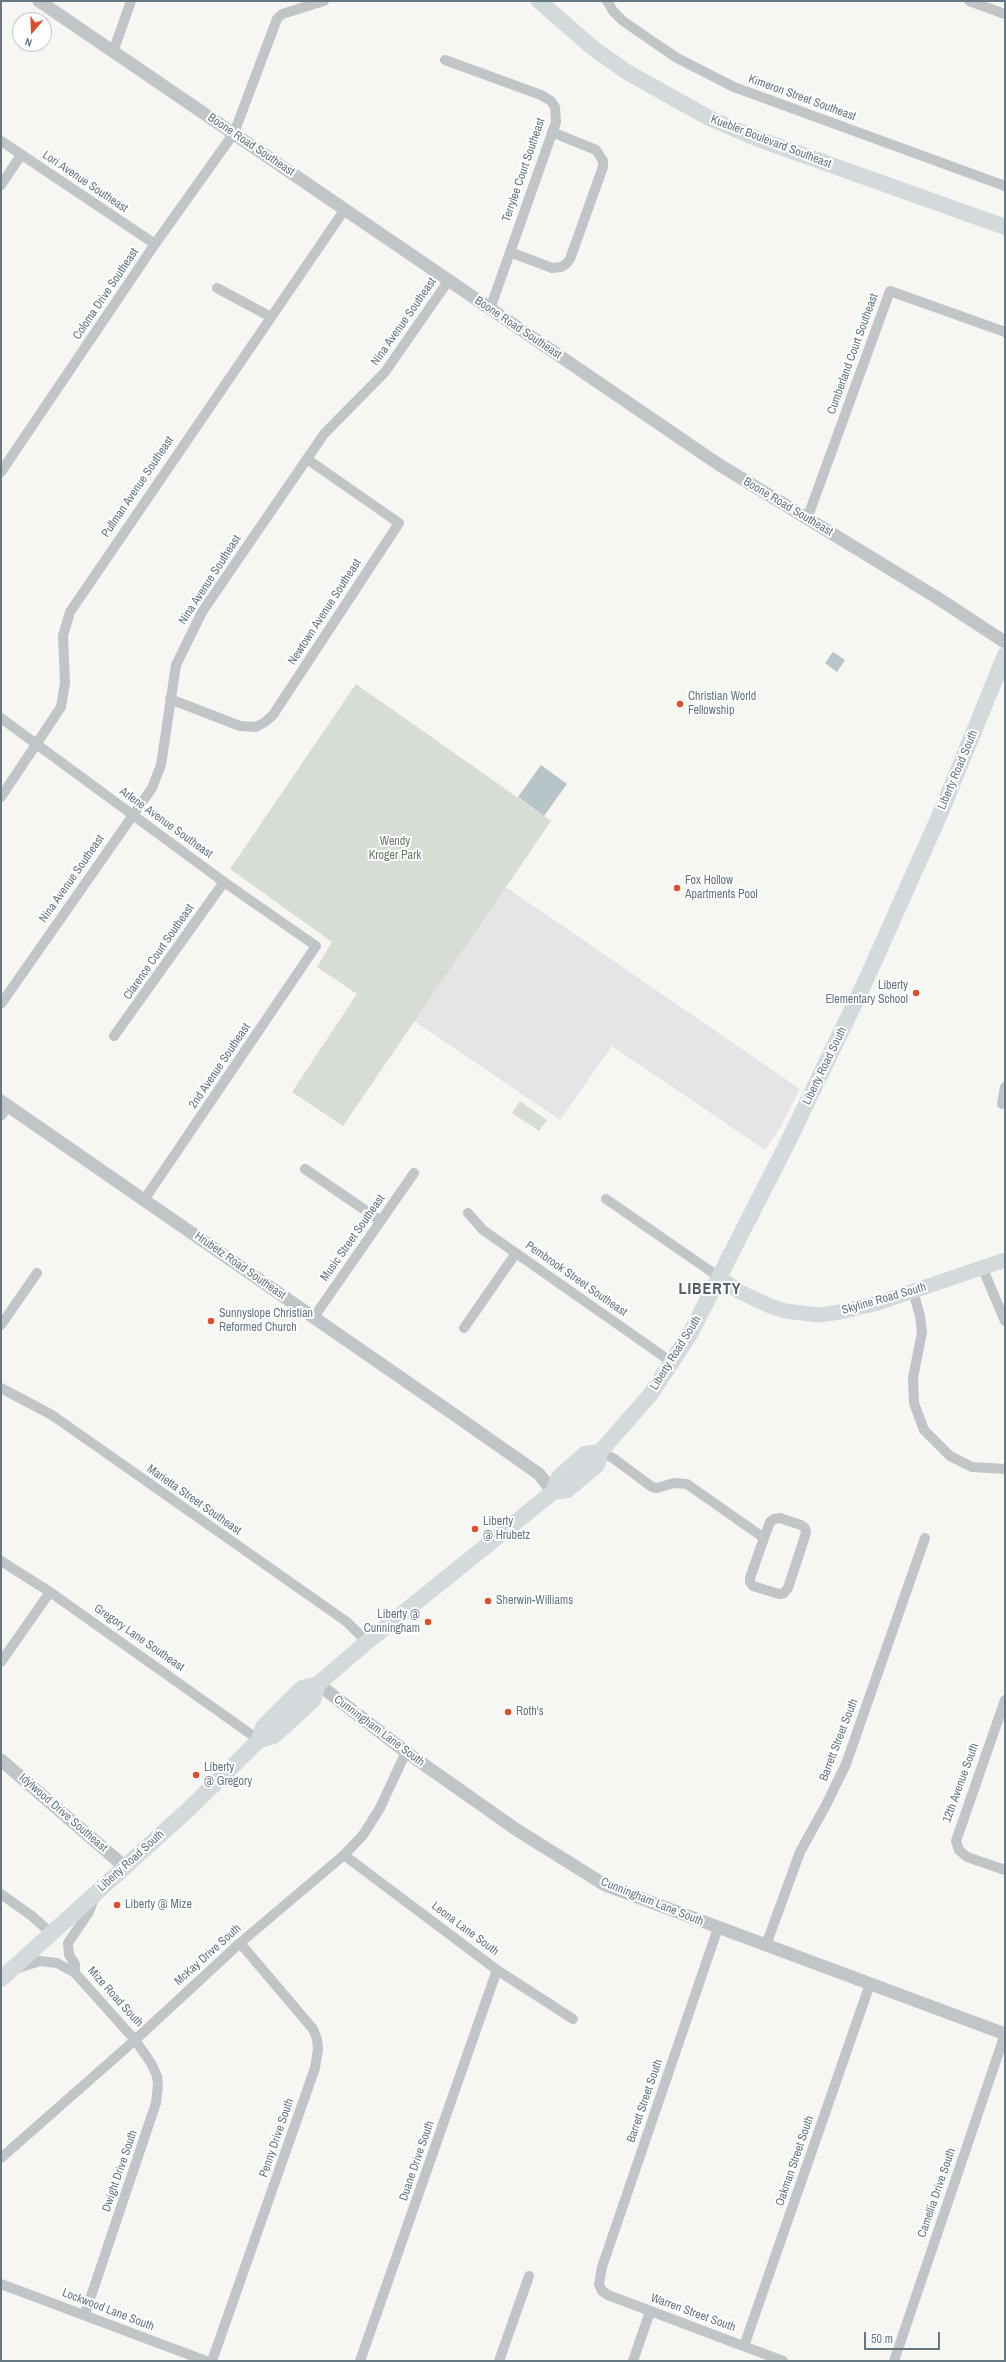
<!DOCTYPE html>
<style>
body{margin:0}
#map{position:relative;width:1006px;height:2362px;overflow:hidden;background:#f6f6f3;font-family:"Archivo Narrow",sans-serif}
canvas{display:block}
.frame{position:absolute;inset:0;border:2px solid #657783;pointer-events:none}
.north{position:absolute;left:12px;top:12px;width:40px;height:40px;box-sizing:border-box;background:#fff;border:1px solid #c1c9cd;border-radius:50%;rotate:199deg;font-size:11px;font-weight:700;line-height:16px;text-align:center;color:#657783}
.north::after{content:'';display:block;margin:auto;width:14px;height:18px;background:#e04e29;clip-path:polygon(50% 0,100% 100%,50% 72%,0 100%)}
.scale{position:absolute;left:864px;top:2332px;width:76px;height:18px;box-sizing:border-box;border:2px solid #657783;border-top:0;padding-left:5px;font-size:12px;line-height:14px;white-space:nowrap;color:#657783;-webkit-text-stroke:3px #fff;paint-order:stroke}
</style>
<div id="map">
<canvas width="1006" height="2362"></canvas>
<div class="frame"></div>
<div class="north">N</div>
<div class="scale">50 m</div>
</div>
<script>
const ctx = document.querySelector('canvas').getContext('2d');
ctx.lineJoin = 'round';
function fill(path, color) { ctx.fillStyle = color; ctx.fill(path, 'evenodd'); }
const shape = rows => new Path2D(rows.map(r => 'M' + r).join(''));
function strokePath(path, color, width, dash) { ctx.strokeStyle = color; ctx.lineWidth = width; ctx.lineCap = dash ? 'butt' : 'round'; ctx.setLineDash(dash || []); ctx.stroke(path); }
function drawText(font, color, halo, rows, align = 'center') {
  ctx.font = font + ' "Archivo Narrow",sans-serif'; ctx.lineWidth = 4; ctx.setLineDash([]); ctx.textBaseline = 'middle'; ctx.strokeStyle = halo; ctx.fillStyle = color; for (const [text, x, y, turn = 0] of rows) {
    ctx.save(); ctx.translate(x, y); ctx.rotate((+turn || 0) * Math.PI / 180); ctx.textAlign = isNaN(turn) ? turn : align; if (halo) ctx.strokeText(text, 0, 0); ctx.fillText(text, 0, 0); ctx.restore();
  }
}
fill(shape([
 [506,887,800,1089,780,1128,765,1150,612,1046,560,1120,414,1021]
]), '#e4e5e4');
fill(shape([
 [356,684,551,821,343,1126,292,1092,357,994,317,967,332,942,230,869],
 [520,1101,547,1120,539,1131,512,1113]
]), '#d7ddd4');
fill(shape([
 [833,652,845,660,837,672,825,663],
 [541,765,567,784,544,816,518,797]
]), '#b7c4c8');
strokePath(shape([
 [607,1,613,11,623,21,652,41,677,58,734,87,1005,186],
 [969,1,1005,14],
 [113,52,131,1],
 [445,60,541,95,551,101,555,107,556,122,490,309],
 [1,141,155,244],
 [1,185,21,155],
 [510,252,552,268,561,267,566,264,570,259,603,167,603,161,596,150,552,132],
 [217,288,271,317],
 [1,472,155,244,234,133,277,19,282,14,324,1],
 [807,519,890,291,1005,332],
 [170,699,240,726,256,727,265,722,273,715,399,523,307,459],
 [1,718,224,882,316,946,144,1200],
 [1,797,61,707,65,683,63,636,70,612,345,209],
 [1,1004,152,788,161,765,176,665,202,612,324,434,385,372,449,280],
 [114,1036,224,882],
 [1002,1104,1005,1087],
 [1,1116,8,1106],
 [305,1169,381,1221],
 [606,1199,719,1277],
 [468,1213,483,1230,673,1363],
 [982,1267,1005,1321],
 [913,1291,920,1316,922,1332,913,1378,914,1403,924,1430,950,1456,972,1467,1005,1469],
 [314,1317,414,1173],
 [1,1325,37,1273],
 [464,1328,516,1253],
 [1,1388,52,1415,347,1622,367,1642],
 [600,1452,613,1458,652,1487,657,1488,674,1483,687,1484,764,1538,750,1578,750,1582,753,1586,779,1594,784,1593,788,1588,806,1533,805,1528,801,1525,780,1518,774,1519,770,1522,764,1538],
 [1,1561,50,1592,259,1740],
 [1,1662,50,1592],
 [1005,1700,956,1841,959,1850,967,1857,1005,1870],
 [344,1855,497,1970,573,2019],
 [1,1894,32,1916,51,1933],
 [718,1928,602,2267,599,2284,602,2291,608,2295,783,2361],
 [766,1945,800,1852,826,1805,846,1764,925,1538],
 [15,1969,40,1961,57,1963,75,1973,135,2040,151,2063,157,2076,158,2085,156,2103,85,2314],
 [75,1973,75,1964,69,1955,68,1943,89,1912,94,1898],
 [1,2158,135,2040,240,1943,344,1855,363,1835,380,1808,406,1752],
 [1,2284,206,2361],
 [744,2346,870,1984],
 [212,2361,315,2068,318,2049,317,2039,313,2029,240,1943],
 [360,2361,497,1970],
 [499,2361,529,2276],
 [633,2361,650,2312],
 [894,2361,1005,2034]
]), '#c1c5c8', 10);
strokePath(shape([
 [39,1,718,464,936,597,1005,642],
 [1,1101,449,1411,539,1474,553,1492],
 [318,1684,406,1752,517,1830,605,1885,1005,2034],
 [1,1760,125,1867]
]), '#c1c5c8', 13);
strokePath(shape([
 [719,1277,740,1292,770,1306,785,1311,819,1315,840,1312,878,1303,1005,1260]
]), '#d4d9dc', 15);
strokePath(shape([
 [539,1,593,48,627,72,709,118,758,139,1005,227],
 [553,1492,567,1490,597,1465,600,1452,650,1395,690,1334,787,1144,865,982,941,812,1005,655],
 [259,1740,263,1727,302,1688,318,1684,367,1642,553,1492,559,1477,585,1454,600,1452],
 [1,1979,190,1808,259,1740,274,1736,313,1700,318,1684]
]), '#d4d9dc', 16);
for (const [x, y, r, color] of [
 [680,704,4,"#e04e29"],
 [677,888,4,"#e04e29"],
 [916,993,4,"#e04e29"],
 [211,1321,4,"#e04e29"],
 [475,1529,4,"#e04e29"],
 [488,1601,4,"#e04e29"],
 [428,1622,4,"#e04e29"],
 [508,1712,4,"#e04e29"],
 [196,1775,4,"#e04e29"],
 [117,1905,4,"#e04e29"]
]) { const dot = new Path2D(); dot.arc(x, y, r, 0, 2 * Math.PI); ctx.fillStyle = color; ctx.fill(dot); strokePath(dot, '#fff', 1.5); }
drawText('12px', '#657783', '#fff', [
 ["Kimeron Street Southeast",802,98,20],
 ["Kuebler Boulevard Southeast",771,142,21],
 ["Boone Road Southeast",251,145,34],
 ["Terrylee Court Southeast",524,170,-71],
 ["Lori Avenue Southeast",85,182,34],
 ["Coloma Drive Southeast",106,294,-56],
 ["Nina Avenue Southeast",404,322,-55],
 ["Boone Road Southeast",518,328,34],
 ["Cumberland Court Southeast",853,354,-70],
 ["Pullman Avenue Southeast",138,487,-56],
 ["Boone Road Southeast",788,507,31],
 ["Nina Avenue Southeast",210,580,-57],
 ["Newtown Avenue Southeast",325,612,-57],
 ["Liberty Road South",958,770,-67],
 ["Arlene Avenue Southeast",166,823,36],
 ["Nina Avenue Southeast",72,879,-55],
 ["Clarence Court Southeast",159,952,-55],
 ["2nd Avenue Southeast",220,1066,-56],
 ["Liberty Road South",825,1066,-64],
 ["Music Street Southeast",353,1238,-55],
 ["Hrubetz Road Southeast",240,1266,35],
 ["Pembrook Street Southeast",576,1279,35],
 ["Skyline Road South",884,1299,-16],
 ["Liberty Road South",676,1353,-58],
 ["Marietta Street Southeast",194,1500,35],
 ["Gregory Lane Southeast",139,1638,35],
 ["Cunningham Lane South",379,1731,37],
 ["Barrett Street South",839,1740,-69],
 ["12th Avenue South",961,1783,-70],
 ["Idylwood Drive Southeast",63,1813,41],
 ["Liberty Road South",131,1861,-42],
 ["Cunningham Lane South",652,1902,22],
 ["Leona Lane South",465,1929,37],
 ["McKay Drive South",208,1955,-42],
 ["Mize Road South",115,1997,48],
 ["Barrett Street South",645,2101,-71],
 ["Penny Drive South",277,2138,-71],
 ["Duane Drive South",417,2161,-71],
 ["Oakman Street South",795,2161,-71],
 ["Dwight Drive South",120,2171,-71],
 ["Camellia Drive South",937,2193,-71],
 ["Lockwood Lane South",108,2310,21],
 ["Warren Street South",693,2313,20]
]);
drawText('12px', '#657783', '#fff', [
 ["Christian World",688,697],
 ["Fellowship",688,711],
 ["Fox Hollow",685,881],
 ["Apartments Pool",685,895],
 ["Liberty",908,986,"right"],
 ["Elementary School",908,1000,"right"],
 ["Sunnyslope Christian",219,1314],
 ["Reformed Church",219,1328],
 ["Liberty",483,1522],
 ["@ Hrubetz",483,1536],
 ["Sherwin-Williams",496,1601],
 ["Liberty @",420,1615,"right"],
 ["Cunningham",420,1629,"right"],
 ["Roth's",516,1712],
 ["Liberty",204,1768],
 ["@ Gregory",204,1782],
 ["Liberty @ Mize",125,1905]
], 'left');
drawText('12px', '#697a64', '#fff', [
 ["Wendy",395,842],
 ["Kroger Park",395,856]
]);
ctx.letterSpacing = '1px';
drawText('bold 16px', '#536068', '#fff', [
 ["LIBERTY",710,1290]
]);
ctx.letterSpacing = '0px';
</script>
